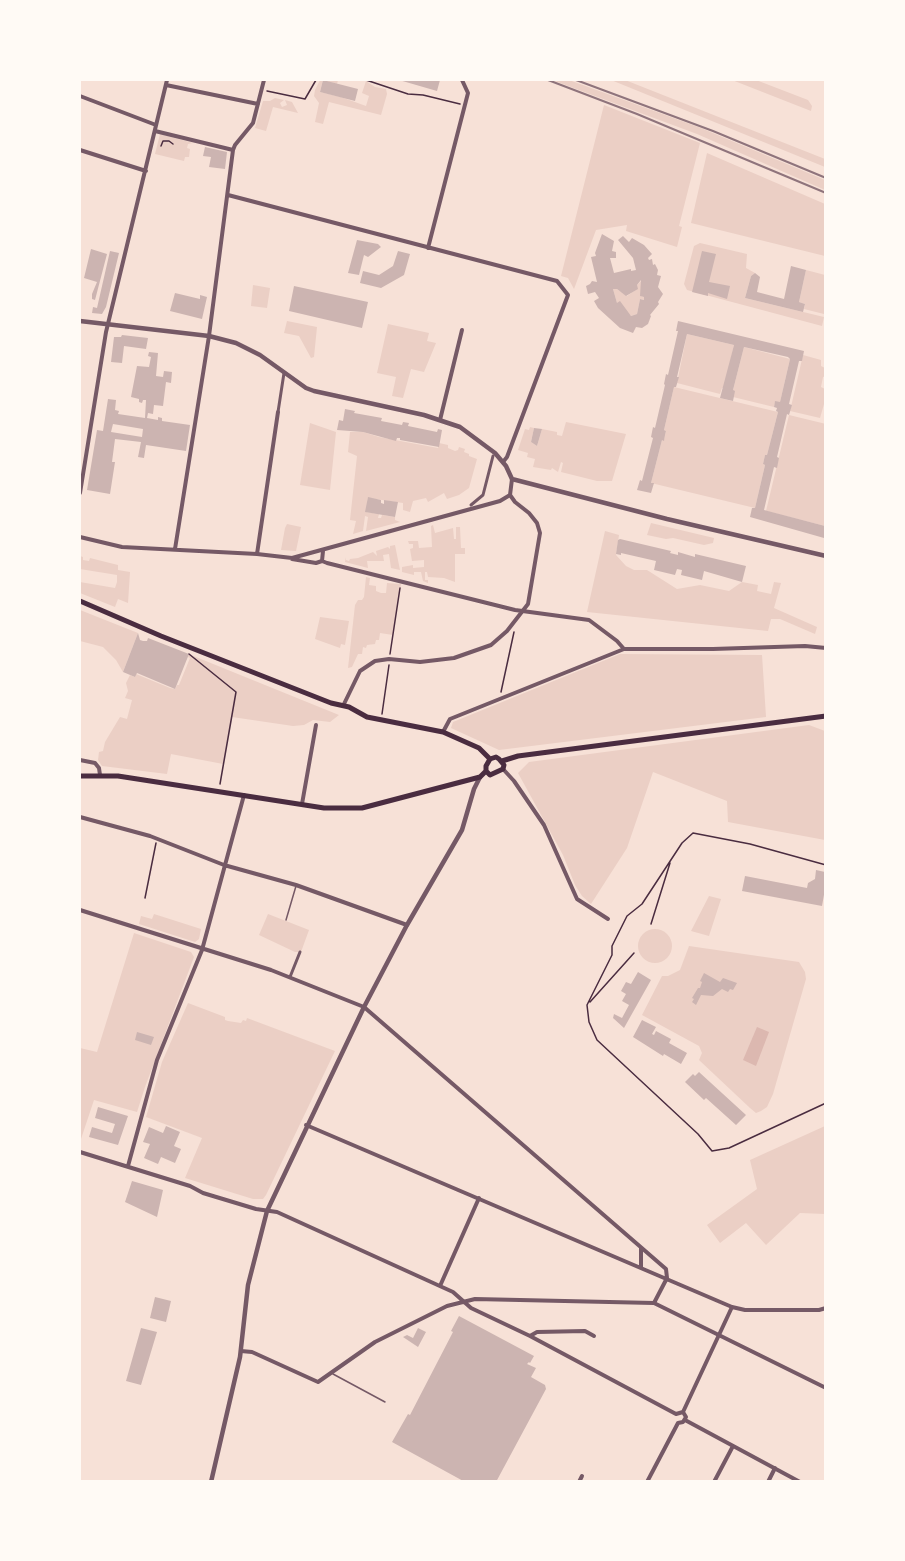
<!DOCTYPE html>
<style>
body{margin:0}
#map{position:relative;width:905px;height:1561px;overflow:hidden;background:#f7e1d7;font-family:"Titillium Web",sans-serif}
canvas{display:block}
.frame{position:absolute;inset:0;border:81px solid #fffaf5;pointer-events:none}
</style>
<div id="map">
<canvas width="905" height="1561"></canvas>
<div class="frame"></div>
</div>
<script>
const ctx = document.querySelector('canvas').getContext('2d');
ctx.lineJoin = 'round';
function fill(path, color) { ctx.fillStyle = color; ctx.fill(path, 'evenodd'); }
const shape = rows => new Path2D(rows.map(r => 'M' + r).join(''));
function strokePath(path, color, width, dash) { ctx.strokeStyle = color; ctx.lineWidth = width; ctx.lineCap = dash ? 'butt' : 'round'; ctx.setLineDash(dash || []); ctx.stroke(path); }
fill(shape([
 [320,80,338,80,337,84,323,80,320,92,341,97,366,106,369,96,362,93,366,81,375,87,386,89,387,94,381,115,329,102,323,124,315,122,319,103,314,96,315,90],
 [552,80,569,80,701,128,825,180,825,190,697,134],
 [611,80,625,80,825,159,825,167],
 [732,80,756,80,808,100,812,106,811,111],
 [275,98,284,100,280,103,282,107,287,105,285,100,292,102,298,113,273,107,266,131,255,128,263,101,270,101],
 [604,105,700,143,679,226,682,227,677,247,626,231,627,225,596,230,574,289,568,278,561,276],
 [160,134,193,143,188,144,187,148,190,149,189,157,185,157,184,161,155,154],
 [707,153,825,204,825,256,691,223],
 [700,243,747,254,746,268,755,273,751,276,745,298,824,317,822,326,687,290,684,284,694,246],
 [806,270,825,275,824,314,804,309,805,304,799,302],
 [642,280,641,296,644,297,644,300,640,299,637,314,631,316,617,303,613,289,617,289,627,296,637,289,637,285],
 [253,285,270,288,267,308,251,306],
 [287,321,317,327,314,357,311,358,299,336,284,333],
 [388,324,429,333,427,341,436,343,424,372,411,369,403,398,392,396,396,377,377,373],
 [687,334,734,345,724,388,722,388,720,394,677,383],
 [744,347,790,359,780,402,775,402,774,407,733,397,733,390],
 [803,355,821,360,821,366,825,368,826,376,823,377,821,387,825,389,826,397,820,418,790,411],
 [674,387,778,412,767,455,765,455,763,464,765,465,755,508,651,483,662,440,664,440,665,435,666,431,664,430],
 [789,415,826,424,825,526,766,511],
 [566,422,626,434,612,481,597,481,561,472,563,463,561,462,558,472,552,468,551,470,533,467,535,459,527,457,528,453,518,450,525,429,529,430,530,427,534,428,531,442,537,446,542,429,557,432,557,435,562,436],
 [310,423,336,432,330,490,300,485],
 [350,432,363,432,379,437,438,448,439,443,448,445,448,448,455,451,458,450,459,447,465,449,464,452,469,454,469,456,477,459,469,488,459,495,447,499,444,493,428,502,426,498,413,501,410,512,403,510,403,503,368,498,366,512,379,514,378,518,381,518,382,515,395,517,395,520,400,522,366,531,368,517,365,516,363,531,353,534,356,521,350,520,357,456,348,452],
 [651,523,714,538,713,543,704,545,673,538,666,539,647,535],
 [287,524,301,527,296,551,281,550,285,528],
 [433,525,435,533,453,528,454,539,456,539,456,527,460,527,461,548,465,548,465,554,455,554,455,582,444,578,428,577,427,572,425,572,425,580,428,580,428,583,423,581,421,572,414,572,414,575,402,572,402,567,413,565,413,568,424,567,424,560,412,561,410,549,413,548,413,544,409,544,408,541,418,541,419,548,432,547,431,526],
 [605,531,619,535,616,555,626,566,634,570,647,570,677,589,700,585,729,591,742,582,758,585,757,591,771,594,774,582,781,583,774,608,817,627,815,634,780,619,771,619,768,631,587,612],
 [395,545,400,570,391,568,389,554,383,555,384,561,367,561,368,568,345,562,346,557,346,560,349,561,350,559,358,558,373,552,377,556,376,551,388,547,390,549,390,546],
 [80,556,83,557,83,560,89,561,90,558,118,565,118,570,130,572,128,603,118,599,115,607,80,593,80,582,115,588,117,582,117,575,80,569],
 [366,577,370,578,369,585,376,586,376,591,381,593,386,593,387,583,401,584,393,635,380,633,379,640,376,640,375,644,367,645,366,648,363,647,362,654,358,654,352,667,348,668,355,605,358,600,362,600,364,597],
 [80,610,138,633,123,672,116,660,103,647,80,641],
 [320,617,349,621,345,645,341,644,340,648,315,639],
 [189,654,191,655,339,715,330,722,313,720,304,725,293,726,232,717,223,764,171,754,167,774,102,766,98,760,99,752,103,751,105,742,120,717,127,719,132,700,125,698,128,691,126,683,130,675,135,677,136,674,170,688,175,689,177,685,179,685,190,658,188,657],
 [620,654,762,655,766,717,499,750,451,728,453,722],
 [809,725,825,731,825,840,728,822,727,801,653,772,627,848,591,904,582,896,575,885,563,855,518,773,529,762],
 [709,896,721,899,709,936,691,931],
 [154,914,201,929,199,939,195,942,139,924,141,916,152,919],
 [268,914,309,930,301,952,295,952,259,935],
 '638 946a17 17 0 1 1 34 0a17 17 0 1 1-34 0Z',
 [134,933,191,952,194,957,145,1087,137,1112,94,1100,80,1142,80,1048,97,1052],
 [689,946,799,962,805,972,806,979,773,1094,767,1107,761,1111,756,1113,750,1108,699,1060,702,1053,699,1046,642,1015,662,976,668,976,680,970],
 [188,1003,225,1017,225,1020,228,1021,241,1023,243,1020,246,1021,247,1018,335,1051,266,1195,263,1199,253,1199,185,1178,202,1138,146,1117,162,1062],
 [825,1126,825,1214,800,1213,766,1245,746,1223,720,1243,707,1225,757,1189,750,1160]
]), '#ebcfc5');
fill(shape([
 [757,1027,769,1032,756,1066,743,1060]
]), '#dcb8b0');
fill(shape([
 [323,80,358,89,355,101,320,92],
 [399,80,440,80,437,91],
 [205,147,227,152,225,169,209,167,211,157,203,156],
 [602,234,614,241,612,251,616,252,616,258,610,258,614,273,631,269,631,271,636,270,633,258,618,240,623,236,629,242,632,238,644,245,652,254,648,258,649,260,652,259,653,265,655,264,658,270,657,275,661,276,658,287,663,294,658,302,659,304,650,315,651,316,648,324,642,328,636,327,633,333,620,328,598,308,594,301,599,298,595,292,588,294,586,286,590,284,592,281,597,282,591,257,596,256,595,253],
 [641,280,640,296,644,297,644,300,640,299,637,314,631,316,620,301,617,303,613,289,617,289,626,296,638,289,637,285],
 [357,240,378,244,381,247,368,257,364,255,359,275,348,273],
 [91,249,107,254,95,300,92,299,92,294,97,282,84,278],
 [110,251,119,253,106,307,102,314,92,313,93,307,97,308],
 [398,251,410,254,404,275,381,288,360,283,363,271,379,275,393,266],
 [702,251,716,254,709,282,730,286,727,299,708,293,708,296,692,292],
 [791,266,806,270,799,302,805,304,803,312,745,298,751,276,755,273,760,277,757,292,784,299],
 [294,286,368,302,362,328,289,311],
 [175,293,200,299,200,295,207,297,202,319,170,311],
 [678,321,804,351,802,361,799,361,789,404,792,405,789,415,787,414,777,457,779,458,777,468,774,467,764,510,825,526,824,538,750,517,752,508,755,508,765,465,763,464,765,455,767,455,778,412,776,411,777,408,774,407,775,401,780,402,790,359,788,357,744,347,733,390,735,391,733,401,720,398,734,345,687,334,677,377,679,377,676,387,674,387,664,430,666,431,665,435,664,441,662,440,651,483,654,483,651,493,637,490,640,480,642,481,653,438,651,437,653,427,655,428,665,385,664,384,666,374,668,375,678,331,676,331],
 [122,335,148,338,146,349,124,346,122,363,111,362,114,337,121,337],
 [149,352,158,353,156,376,163,377,164,371,172,372,171,383,166,382,163,406,154,405,153,414,148,413,147,418,158,420,158,417,162,418,162,421,190,425,186,451,146,445,144,458,138,457,141,442,115,439,112,462,115,462,110,494,87,490,97,430,103,431,108,399,116,400,115,410,119,411,118,414,145,418,146,400,143,400,142,403,139,402,139,399,131,397,137,366,149,367,151,357,148,356],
 [113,424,143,429,142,437,111,432],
 [345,409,355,411,354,413,382,418,381,421,402,425,403,422,409,423,408,426,437,432,438,429,442,430,439,447,400,440,400,438,397,438,396,441,363,432,337,430,339,420,343,421],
 [534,428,542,429,537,446,531,442],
 [368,497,381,500,381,503,384,504,384,500,398,502,395,517,365,512],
 [620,539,671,551,670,553,678,555,678,552,695,557,695,554,746,566,742,582,704,571,702,580,681,575,682,570,677,569,675,575,654,570,656,561,621,553,621,555,616,554,618,540],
 [138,633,140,640,143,641,147,641,148,638,189,654,175,689,137,673,135,677,123,672],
 [816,870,825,872,825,889,822,906,742,891,745,876,807,888,808,883,815,879],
 [638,972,651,980,624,1028,613,1018,614,1014,622,1018,629,1005,622,1001,626,994,621,991,626,982,631,984],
 [704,973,720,982,723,978,737,983,733,990,730,989,728,992,722,989,713,996,701,995,696,1005,692,1002,694,999,692,998,698,988,700,988,702,982,700,981],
 [642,1020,656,1027,652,1034,654,1035,656,1031,671,1039,669,1043,687,1053,681,1064,664,1054,663,1056,633,1037],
 [137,1032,154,1037,151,1045,135,1040],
 [699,1072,746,1115,736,1125,706,1098,704,1100,685,1082,693,1074,695,1076],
 [98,1107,128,1116,118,1145,89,1137,92,1127,112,1133,115,1124,95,1118],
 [166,1126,180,1132,174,1146,181,1149,175,1163,161,1157,158,1164,144,1158,150,1144,143,1142,149,1127,163,1133],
 [132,1181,163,1190,157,1217,125,1202],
 [155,1297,171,1301,166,1322,150,1318],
 [459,1316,534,1356,530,1363,529,1362,527,1364,536,1368,531,1377,545,1385,546,1389,496,1482,465,1482,392,1442,408,1414,410,1415,453,1332,451,1331],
 [141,1328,157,1332,141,1385,126,1381],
 [418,1328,426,1332,418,1347,403,1337,407,1335,413,1338]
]), '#ccb4b1');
strokePath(shape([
 [366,80,408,94,423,95,460,104],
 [267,91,305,99,316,80],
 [161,146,163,141,169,141,173,144],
 [189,654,236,692,220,784],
 [390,654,400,588],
 [501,692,514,632],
 [382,714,389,665],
 [826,865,750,844,693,833,682,843,642,904,627,916,612,946,612,955,587,1005,589,1022,597,1040,698,1134,712,1151,729,1148,826,1103],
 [145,898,156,843],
 [651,924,670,863],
 [590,1002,634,953],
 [80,1481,82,1482]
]), '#4a2c40', 1.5);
strokePath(shape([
 [286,920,296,886],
 [333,1374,385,1402]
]), '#755966', 1.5);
strokePath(shape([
 [278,412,284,373],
 [471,505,483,495,493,456],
 [290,977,300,952]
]), '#755966', 3);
strokePath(shape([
 [166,85,258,104],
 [80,96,156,125],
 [155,131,233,150],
 [80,150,146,171],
 [228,195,557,281,568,295,507,457,503,462],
 [428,248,468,93,462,80],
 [440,420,462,330],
 [80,493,106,332,167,80],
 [510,495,512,479],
 [80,537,122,547,257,554,292,558,500,501,510,495],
 [175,549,209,336,233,150,235,145,253,123,264,80],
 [323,551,322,561,327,563,515,610,589,620,617,641,624,649],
 [257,554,278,412],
 [292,559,316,563,322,561],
 [343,706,360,671,375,661,389,659,420,662,454,658,491,645,507,631,528,604,540,533,537,523,529,513,515,502,510,495],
 [443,732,450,719,624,649,713,649,805,646,826,648],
 [80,760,95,763,99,768,100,775],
 [503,769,514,781,544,825,577,899,608,919],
 [302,804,316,725],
 [80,817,150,836,224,865,296,885,407,925],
 [80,910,271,970,364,1007,666,1269,667,1278,654,1303],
 [306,1125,732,1307,745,1310,819,1310,826,1308],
 [80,1152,190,1186,203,1193,256,1209,277,1212,453,1292,471,1308,530,1336,676,1414],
 [128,1166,157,1060,202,950,244,795],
 [641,1248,641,1267],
 [440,1286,479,1198],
 [530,1336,537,1332,585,1331,594,1336],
 [241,1351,252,1352,318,1382,375,1342,447,1306,475,1299,654,1303,826,1388],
 [683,1412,732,1307],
 [676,1414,683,1412,686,1417,683,1422,678,1423],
 [685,1420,800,1482],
 [579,1482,582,1476],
 [647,1482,678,1423],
 [714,1482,733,1446],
 [768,1482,775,1468]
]), '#755966', 4);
strokePath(shape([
 [80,321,209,336,236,343,260,355,306,388,314,391,424,415,460,427,495,453,506,466,512,479,667,519,826,556],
 [211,1482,240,1357,248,1285,267,1211,364,1007,407,925,462,830,474,789,480,777]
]), '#755966', 4.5);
strokePath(shape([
 [80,601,161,636,331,703,349,707,367,717,443,732,479,748,490,759],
 [502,761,518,756,826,716],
 [486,771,490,775,503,769,504,765,499,759,496,757,490,759],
 [80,776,118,776,324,808,362,808,480,777,486,771,486,766,490,759]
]), '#4a2c40', 5);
strokePath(shape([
 [548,80,637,114,826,193],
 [576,80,713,131,826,178]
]), '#8f747c', 2);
</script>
